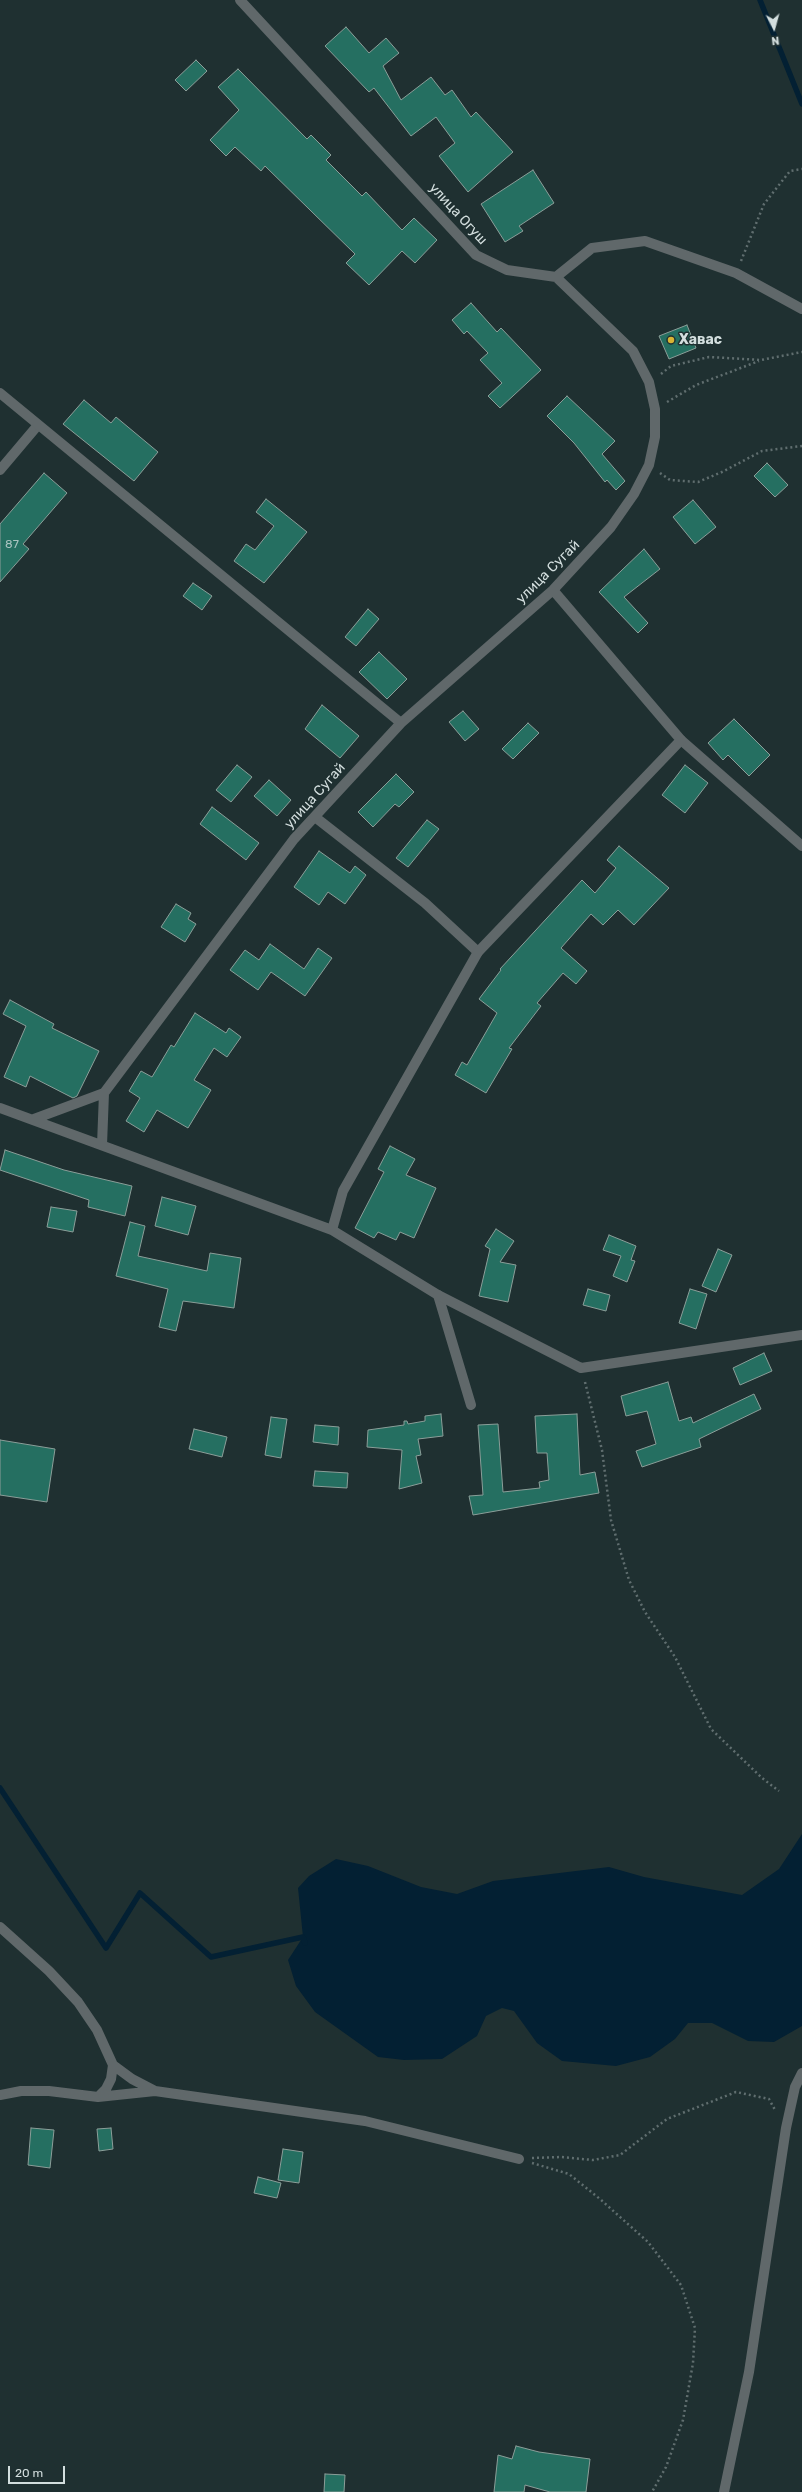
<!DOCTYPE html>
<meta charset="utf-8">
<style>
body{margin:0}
#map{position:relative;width:802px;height:2492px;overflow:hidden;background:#1f3031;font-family:Rubik,sans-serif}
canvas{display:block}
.north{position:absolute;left:754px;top:8px;width:40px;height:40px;-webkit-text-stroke:3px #1f3031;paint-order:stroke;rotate:174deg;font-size:11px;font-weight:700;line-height:16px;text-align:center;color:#d3dede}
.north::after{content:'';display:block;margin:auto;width:14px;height:18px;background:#d3dede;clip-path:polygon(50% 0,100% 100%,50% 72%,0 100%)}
.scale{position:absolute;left:8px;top:2466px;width:57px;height:18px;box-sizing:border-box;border:2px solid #d3dede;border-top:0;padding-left:5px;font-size:12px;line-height:14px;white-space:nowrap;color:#d3dede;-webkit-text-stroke:3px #1f3031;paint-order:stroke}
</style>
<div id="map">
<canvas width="802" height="2492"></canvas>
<div class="north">N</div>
<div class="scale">20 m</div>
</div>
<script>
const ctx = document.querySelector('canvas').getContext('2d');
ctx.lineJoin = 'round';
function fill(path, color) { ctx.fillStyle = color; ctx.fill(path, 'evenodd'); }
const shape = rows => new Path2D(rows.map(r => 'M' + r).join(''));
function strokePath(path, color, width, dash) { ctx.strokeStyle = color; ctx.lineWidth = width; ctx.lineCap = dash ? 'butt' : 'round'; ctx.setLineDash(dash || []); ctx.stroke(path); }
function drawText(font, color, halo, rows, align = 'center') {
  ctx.font = font + ' Rubik,sans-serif'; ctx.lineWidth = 3; ctx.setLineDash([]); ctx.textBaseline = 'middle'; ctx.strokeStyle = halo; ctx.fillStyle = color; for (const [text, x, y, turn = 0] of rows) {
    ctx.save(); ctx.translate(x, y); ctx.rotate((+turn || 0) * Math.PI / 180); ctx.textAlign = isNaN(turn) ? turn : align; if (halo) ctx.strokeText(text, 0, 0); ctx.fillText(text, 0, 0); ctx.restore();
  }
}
fill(shape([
 [802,1834,802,2026,774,2042,748,2041,712,2023,688,2023,675,2039,650,2057,616,2066,562,2061,537,2043,514,2011,502,2008,486,2016,477,2036,442,2059,404,2060,378,2057,315,2012,296,1986,288,1960,303,1937,298,1888,309,1876,336,1859,368,1866,421,1887,457,1894,493,1881,609,1867,644,1877,742,1895,779,1869]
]), '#032033');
strokePath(shape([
 [760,0,802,104],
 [0,1788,106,1948,140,1893,211,1957,303,1937,305,1943]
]), '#032033', 5.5);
const building = shape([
 [346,27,369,53,386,38,399,53,383,66,401,100,431,77,445,95,452,90,471,117,476,112,513,152,468,192,439,156,455,143,436,117,411,136,374,88,369,92,325,46,346,27],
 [196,60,207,71,186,91,175,80,196,60],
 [238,69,307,139,311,135,331,155,326,160,362,196,366,192,402,230,414,218,437,240,415,263,402,251,369,285,346,263,355,254,265,166,261,171,235,147,226,156,210,140,239,110,218,87,238,69],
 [533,170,554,203,519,226,523,231,505,242,481,204,533,170],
 [471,303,497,332,501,328,541,370,500,408,488,396,502,383,480,360,488,353,467,331,464,334,452,320,471,303],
 [687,325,696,348,669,359,659,336,687,325],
 [567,396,615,441,602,454,625,481,616,490,607,480,605,482,574,443,547,416,567,396],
 [84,400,111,423,116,417,158,452,134,481,63,424,84,400],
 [767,463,788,485,775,497,754,476,767,463],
 [44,473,67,493,23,544,29,549,0,582,0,524,44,473],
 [266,499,307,532,264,583,234,561,246,544,255,550,274,526,256,512,266,499],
 [693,500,716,527,695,544,673,517,693,500],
 [644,549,660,569,624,597,648,623,638,633,599,592,644,549],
 [193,583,212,596,202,610,183,596,193,583],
 [368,609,379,619,356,646,345,637,368,609],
 [379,652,407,679,387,699,359,672,379,652],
 [322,705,359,736,340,758,305,729,322,705],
 [463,711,479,729,465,741,449,722,463,711],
 [734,719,770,755,749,776,728,755,723,760,708,743,734,719],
 [528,723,539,733,513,759,502,749,528,723],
 [237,765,252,777,231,802,216,790,237,765],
 [685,765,708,783,685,813,662,795,685,765],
 [396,774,414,792,399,807,395,804,373,827,358,812,396,774],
 [269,780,291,800,277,816,254,796,269,780],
 [212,807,259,843,246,860,200,824,212,807],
 [427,820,439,829,408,867,396,858,427,820],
 [619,846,669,888,634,925,618,910,603,925,591,914,561,948,587,971,576,984,563,973,537,1003,541,1006,509,1048,512,1049,486,1093,455,1075,462,1062,467,1065,497,1013,479,999,501,970,500,969,582,880,595,893,616,868,607,860,619,846],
 [319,851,350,873,355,866,366,875,345,904,328,892,319,905,294,887,319,851],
 [176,904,191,913,188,919,196,924,185,942,161,927,176,904],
 [270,944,304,969,318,948,332,958,305,996,271,972,258,990,230,970,245,950,259,960,270,944],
 [10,1000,54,1024,52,1028,99,1051,77,1096,73,1098,30,1076,26,1087,4,1077,26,1026,3,1014,10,1000],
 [195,1013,226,1033,229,1028,241,1037,227,1057,214,1048,194,1080,211,1090,188,1128,157,1110,144,1132,126,1121,140,1098,129,1091,141,1071,152,1077,171,1045,174,1047,195,1013],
 [390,1146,415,1159,406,1175,436,1188,414,1238,400,1232,396,1240,378,1232,374,1238,355,1228,384,1172,378,1169,390,1146],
 [5,1150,64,1170,132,1186,125,1216,88,1207,89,1200,0,1170,5,1150],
 [162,1197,196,1206,188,1235,155,1226,162,1197],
 [51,1207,77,1211,73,1232,47,1227,51,1207],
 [130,1222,145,1226,138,1256,207,1271,210,1253,241,1258,234,1308,183,1301,176,1331,159,1327,168,1289,116,1276,130,1222],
 [496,1229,514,1241,500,1262,516,1265,508,1302,479,1296,490,1249,485,1246,496,1229],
 [609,1235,636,1246,631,1260,635,1261,627,1282,613,1276,621,1256,603,1250,609,1235],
 [718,1249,732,1255,716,1292,702,1286,718,1249],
 [588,1289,610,1295,606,1311,583,1305,588,1289],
 [690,1289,707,1294,696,1329,679,1323,690,1289],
 [764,1353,772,1371,740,1385,733,1368,764,1353],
 [668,1382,679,1421,691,1417,693,1423,754,1394,761,1409,699,1439,701,1447,642,1467,636,1451,656,1444,647,1411,626,1416,621,1396,668,1382],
 [441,1414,443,1436,418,1439,421,1455,416,1456,422,1483,399,1489,402,1450,367,1447,368,1430,404,1425,404,1421,407,1421,408,1424,425,1421,425,1416,441,1414],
 [577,1414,580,1475,595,1472,599,1493,473,1515,469,1496,483,1495,478,1425,498,1424,503,1492,540,1488,539,1482,549,1480,547,1453,537,1453,535,1416,577,1414],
 [271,1417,287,1419,281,1458,265,1455,271,1417],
 [315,1425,339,1427,338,1445,313,1442,315,1425],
 [194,1429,227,1437,222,1457,189,1449,194,1429],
 [0,1440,55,1449,47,1502,0,1495,0,1440],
 [315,1471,348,1473,347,1488,313,1486,315,1471],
 [31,2128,54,2130,50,2168,28,2165,31,2128],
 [111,2128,113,2149,99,2151,97,2129,111,2128],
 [283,2149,303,2152,299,2183,278,2180,283,2149],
 [258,2177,281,2183,277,2198,254,2193,258,2177],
 [516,2446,539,2452,590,2459,586,2492,550,2492,525,2485,524,2492,494,2492,498,2455,512,2459,516,2446],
 [325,2474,345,2475,344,2492,324,2492,325,2474]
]);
fill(building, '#256f61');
strokePath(building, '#8b9e99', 1);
strokePath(shape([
 [741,261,764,204,790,171,802,169],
 [661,374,671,366,709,357,761,360,802,352],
 [667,402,696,385,759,361],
 [660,473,670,480,698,482,722,472,762,451,802,446],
 [585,1382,602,1450,611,1520,629,1580,645,1612,675,1657,711,1729,762,1778,779,1791],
 [532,2158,561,2157,593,2160,620,2155,667,2119,736,2092,769,2099,775,2110],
 [532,2163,569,2174,600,2199,648,2242,681,2285,695,2328,693,2363,683,2420,666,2467,652,2492]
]), '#606e6f', 2.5, [2, 3]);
strokePath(shape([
 [0,470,38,425],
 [681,740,802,846],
 [315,817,425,903,478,952],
 [438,1295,471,1405],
 [724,2492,749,2372,786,2128,795,2087,802,2073]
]), '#60686a', 10);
strokePath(shape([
 [556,277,592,248,645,241,736,273,802,309],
 [0,393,401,723],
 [0,1108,332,1230,438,1295,581,1368,802,1335],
 [34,1119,104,1093,294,839,401,723,553,590,611,527,634,494,649,465,655,437,655,409,649,382,633,351,556,277,507,270,476,255,240,0],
 [102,1145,104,1093],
 [332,1230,343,1191,478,952,681,740,553,590],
 [0,1927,49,1971,78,2002,97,2030,113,2065,111,2079,106,2089,98,2097,49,2091,21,2091,0,2095],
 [113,2065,132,2079,155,2091],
 [98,2097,155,2091,365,2121,519,2159]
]), '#60686a', 10);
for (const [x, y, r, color] of [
 [671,340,4,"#d8b434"]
]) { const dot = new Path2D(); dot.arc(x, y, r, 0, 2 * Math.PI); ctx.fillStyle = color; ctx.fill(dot); strokePath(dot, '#1f3031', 1.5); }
drawText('12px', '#a8c2bf', null, [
 ["87",12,545]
]);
drawText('14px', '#d3dede', '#1f3031', [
 ["улица Огуш",458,214,47],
 ["улица Сугай",548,572,-45],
 ["улица Сугай",315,796,-48]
]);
drawText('bold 14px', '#d3dede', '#1f3031', [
 ["Хавас",679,340]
], 'left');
</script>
